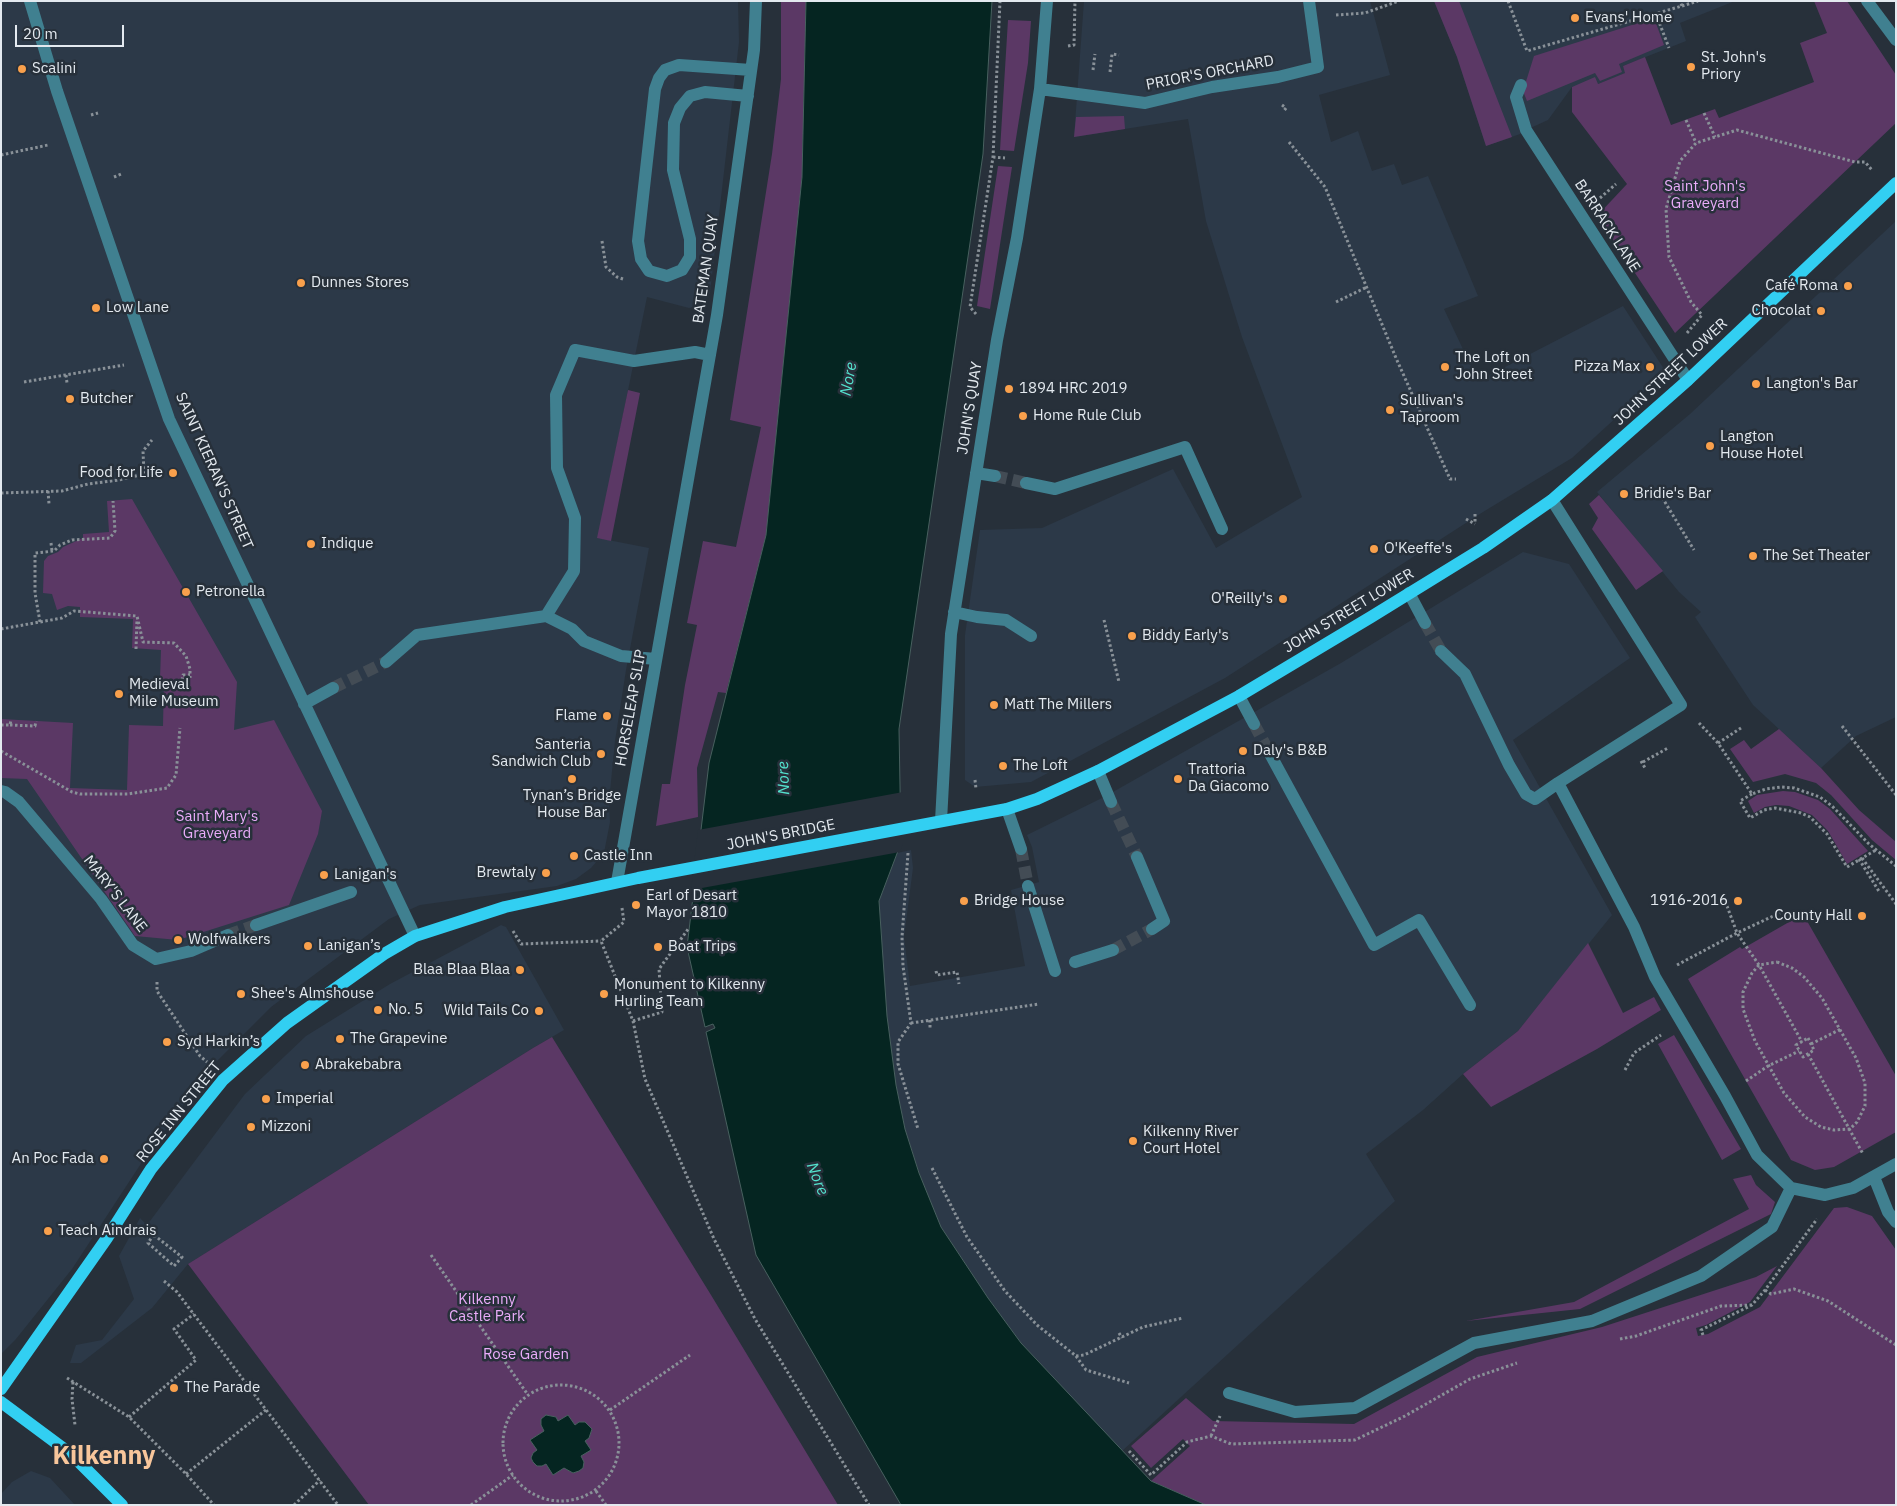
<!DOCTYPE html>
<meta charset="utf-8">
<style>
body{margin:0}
#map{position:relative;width:1897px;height:1506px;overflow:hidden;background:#27303a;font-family:"IBM Plex Sans",sans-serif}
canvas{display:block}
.frame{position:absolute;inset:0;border:2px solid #e3e9ef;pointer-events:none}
.scale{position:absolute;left:15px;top:25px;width:109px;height:22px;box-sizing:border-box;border:2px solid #e3e9ef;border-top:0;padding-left:6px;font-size:15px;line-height:18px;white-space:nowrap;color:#e3e9ef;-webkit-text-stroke:4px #27303a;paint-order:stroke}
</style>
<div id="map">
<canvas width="1897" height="1506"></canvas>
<div class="frame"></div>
<div class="scale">20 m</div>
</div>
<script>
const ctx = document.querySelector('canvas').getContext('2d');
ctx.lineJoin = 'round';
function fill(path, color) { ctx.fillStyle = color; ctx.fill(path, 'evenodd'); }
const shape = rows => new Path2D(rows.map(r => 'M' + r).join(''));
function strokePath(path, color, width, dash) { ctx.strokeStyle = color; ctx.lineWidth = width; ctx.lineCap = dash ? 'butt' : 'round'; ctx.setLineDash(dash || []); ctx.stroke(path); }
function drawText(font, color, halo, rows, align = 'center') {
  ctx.font = font + ' "IBM Plex Sans",sans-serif'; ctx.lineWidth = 5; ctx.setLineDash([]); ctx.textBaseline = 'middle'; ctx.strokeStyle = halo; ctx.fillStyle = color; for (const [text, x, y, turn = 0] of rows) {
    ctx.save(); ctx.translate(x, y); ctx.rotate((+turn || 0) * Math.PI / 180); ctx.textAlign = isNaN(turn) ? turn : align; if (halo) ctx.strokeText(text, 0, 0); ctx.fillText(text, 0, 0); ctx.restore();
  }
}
fill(shape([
 [1,1,738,1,739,42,710,293,702,305,689,308,647,297,598,538,649,548,626,670,615,741,609,802,610,822,604,853,591,868,576,879,557,886,420,905,389,919,271,1007,210,1068,144,1159,72,1269,16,1339,1,1354],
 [1084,1,1370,1,1390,75,1319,95,1331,142,1358,131,1372,171,1394,164,1402,185,1428,176,1478,296,1444,309,1478,381,1623,306,1666,372,1572,458,1483,512,1225,678,1031,782,975,787,965,780,965,635,980,530,1042,528,1173,469,1216,548,1302,497,1242,337,1206,221,1188,119,1074,137],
 [1434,1,1735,1,1680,23,1686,41,1623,66,1626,73,1598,84,1572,87,1548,120,1526,130,1520,134,1486,146,1457,57],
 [1896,221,1896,717,1856,736,1821,768,1753,705,1695,617,1701,612,1679,592,1597,492,1690,414],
 [1523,552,1569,564,1630,658,1513,740,1612,915,1518,1031,1463,1074,1423,1110,1366,1154,1395,1201,1122,1451,1021,1343,988,1298,941,1227,927,1196,905,1129,896,1085,887,1016,879,901,897,853,911,850,913,868,904,937,910,986,1025,966,1011,890,1039,882,1032,847,1027,835,1104,797,1341,663],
 [501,925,506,927,564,1030,533,1048,188,1264,152,1308,81,1363,70,1363,76,1345,102,1340,134,1299,119,1256,140,1218,147,1225,245,1094,306,1036,390,984],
 [31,1471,50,1478,75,1505,1,1505,1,1494,12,1482]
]), '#2c3948');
fill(shape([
 [781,1,806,1,802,177,766,535,726,693,718,692,697,768,698,817,656,826,662,784,670,784,685,685,697,625,687,623,703,541,736,547,761,427,730,420,772,154,781,79],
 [1434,1,1459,1,1512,137,1486,146,1457,57],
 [1814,1,1847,1,1896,75,1896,123,1675,333,1597,216,1627,184,1572,112,1572,87,1595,77,1598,84,1625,73,1623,66,1645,57,1671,125,1715,109,1719,118,1814,82,1800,43,1827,33],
 [1654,18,1664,45,1619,64,1622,72,1600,81,1595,73,1527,101,1523,91,1534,56],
 [1008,20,1031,21,1028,63,1014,151,1000,150],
 [1124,116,1125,129,1074,137,1076,117],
 [998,166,1012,167,990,309,977,306],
 [628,390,640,393,611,541,597,538],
 [1599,495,1663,571,1636,590,1592,529,1598,518,1589,504],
 [132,499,237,682,234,730,274,720,322,811,318,834,289,905,178,940,135,936,27,779,1,778,1,719,73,723,70,788,127,790,129,725,163,726,164,680,160,679,161,650,132,648,133,619,80,617,80,607,68,606,57,610,52,594,43,593,44,561,48,556,58,552,63,547,83,538,83,534,109,532,107,501],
 [1779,729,1821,768,1859,810,1896,842,1896,860,1872,840,1831,795,1816,783,1785,774,1753,782,1730,749,1744,740,1751,749],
 [1783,791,1795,792,1818,800,1830,809,1868,851,1847,864,1828,831,1812,815,1789,806,1776,805,1765,807,1754,813,1748,801,1757,795],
 [1803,914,1896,1076,1896,1132,1834,1167,1815,1170,1791,1160,1688,979,1740,947,1742,949],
 [1588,943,1623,1013,1654,997,1661,1010,1597,1049,1491,1107,1463,1074,1518,1031],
 [1674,1035,1741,1149,1722,1160,1658,1044],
 [552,1037,711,1295,838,1505,369,1505,188,1264,533,1048],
 [1751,1175,1756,1185,1775,1202,1771,1214,1580,1309,1466,1321,1574,1302,1749,1209,1733,1179],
 [1847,1207,1872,1216,1896,1250,1896,1505,1206,1505,1151,1481,1190,1446,1183,1439,1151,1468,1131,1446,1186,1398,1213,1421,1354,1424,1477,1357,1602,1327,1756,1277,1777,1266,1750,1302,1706,1325,1696,1328,1698,1336,1708,1334,1760,1307,1834,1208]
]), '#5b3865');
const water = shape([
 [806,1,992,1,983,154,899,729,901,843,879,901,887,1016,896,1085,905,1129,919,1173,941,1227,988,1298,1021,1343,1151,1481,1206,1505,901,1505,756,1255,706,1032,715,1028,713,1024,705,1027,687,947,709,763,766,535,802,177,806,1],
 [546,1415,556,1417,558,1421,568,1415,575,1425,579,1422,585,1422,592,1429,589,1438,585,1441,591,1450,581,1456,584,1462,583,1468,579,1471,573,1473,564,1468,553,1475,546,1464,542,1466,537,1466,533,1462,531,1458,533,1453,537,1450,530,1440,544,1431,541,1425,541,1419,546,1415]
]);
fill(water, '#052521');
strokePath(water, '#48605f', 1);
fill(shape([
 [903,792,903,843,900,852,691,890,698,830]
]), '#27303a');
strokePath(shape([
 [995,476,1026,483],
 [1425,623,1441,651],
 [333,688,386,662],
 [1254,724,1269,752],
 [1111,802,1137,857],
 [1021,849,1028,886],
 [228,935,256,925],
 [1113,950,1152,929]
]), '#434c55', 12, [12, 6]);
strokePath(shape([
 [1508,1,1527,51,1682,6,1680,1],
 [1682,6,1698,1],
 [1656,14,1669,48],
 [1336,15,1365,13,1399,1],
 [1068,46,1074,45,1075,1],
 [1093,70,1095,54],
 [1110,72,1112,54,1119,55],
 [1282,105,1286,108,1283,112],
 [1704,113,1715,137],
 [91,115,98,113],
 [1686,120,1696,143],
 [1289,142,1325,187,1396,358,1450,479,1456,479],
 [1,155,48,145],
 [993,157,1005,158],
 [114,177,121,174],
 [1600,198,1616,184],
 [602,241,606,267,617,277,623,279],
 [1336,302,1367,287],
 [976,314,970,307,993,157,1000,1],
 [1687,333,1702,315,1691,302,1669,257,1666,209,1680,161,1696,143,1737,130,1855,162,1865,162,1872,170],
 [66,375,67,383],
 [24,382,124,365],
 [1657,489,1694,550],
 [48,491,49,504],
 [1,493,62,491,88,484,119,480,144,474,143,451,152,440],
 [1475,514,1475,522],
 [1466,519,1475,524],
 [51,543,52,551],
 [1104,620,1119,682],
 [40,622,35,593,35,553,54,551,60,545,72,540,110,538,115,531,113,501],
 [1,629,62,618,74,611,137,616,143,642,174,643,186,656,190,669,190,678],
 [136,649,137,619],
 [182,680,183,675,190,675],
 [1699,723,1718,743,1752,794,1766,789,1781,787,1794,788,1820,797,1832,806,1869,844,1896,866],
 [1,725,10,725,11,720],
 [10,725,35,726,36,721],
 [1842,726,1896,795],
 [1718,743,1741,728],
 [1,751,72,792,80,794,128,794,167,788,176,775,180,728],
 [1641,761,1645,768],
 [1643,762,1668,748],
 [975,780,976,789],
 [1752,794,1740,801,1750,818,1764,810,1775,808,1801,813,1810,817,1827,834,1847,867,1876,850],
 [908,853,902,937,903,966,911,1023,898,1042,898,1064,918,1129],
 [1862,858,1896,904],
 [1859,859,1880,893],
 [1727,906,1737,933,1759,965,1802,1042],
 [622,908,624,922,601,941,633,1021,645,1079,714,1239,755,1319,869,1505],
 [513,931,521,944,601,941],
 [1777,962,1792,968,1804,977,1822,998,1856,1058,1865,1083,1865,1106,1857,1122,1850,1129,1834,1130,1821,1127,1805,1117,1784,1093,1755,1041,1743,1009,1743,992,1752,973,1759,965,1777,962],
 [1677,965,1737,933,1784,911],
 [936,971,937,975,957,972,959,984],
 [157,982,157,991,200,1056,207,1062],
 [930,1020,930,1028],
 [633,1021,662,1012,659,969,689,928],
 [911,1023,1039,1004],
 [1808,1038,1814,1050,1803,1057,1796,1045,1808,1038],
 [1811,1044,1841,1029],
 [1808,1054,1863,1154],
 [1625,1070,1634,1053,1661,1035],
 [1746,1081,1768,1066,1799,1051],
 [932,1168,967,1237,1005,1291,1037,1325,1076,1356,1084,1355,1143,1327,1183,1318],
 [154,1235,182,1257,174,1266,148,1243,152,1237,154,1235,157,1230],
 [431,1255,528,1395],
 [164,1281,177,1292,338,1505],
 [1765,1290,1771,1294,1794,1289,1828,1301,1896,1345],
 [1119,1333,1122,1338],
 [1703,1335,1701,1330,1752,1305,1765,1290,1817,1219],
 [1620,1339,1636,1336,1721,1306,1752,1305],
 [1076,1356,1086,1370,1129,1383],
 [67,1378,129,1417,186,1474,214,1505],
 [73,1382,72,1399,75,1425],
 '503 1443a58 58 0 1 1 116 0a58 58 0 1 1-116 0Z',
 [610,1410,690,1355],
 [129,1417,196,1360,174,1329,194,1314],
 [1211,1436,1220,1416],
 [1129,1451,1151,1475,1187,1442,1211,1436,1231,1444,1355,1440,1405,1416,1470,1379,1517,1363],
 [186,1474,267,1409],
 [596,1491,606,1505],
 [294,1505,320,1480],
 [471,1505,513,1475]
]), '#899198', 3, [2.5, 2.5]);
strokePath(shape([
 [30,1,57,91,169,419,415,936],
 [1867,1,1896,40],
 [1521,85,1516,97,1526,130,1688,380],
 [1040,89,1145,103,1212,87,1278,77,1318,67,1309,1],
 [748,96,705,92,690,96,680,108,674,123,673,170,690,239,690,257,682,270,667,276,649,271,641,259,638,241,655,89,659,78,665,70,679,65,751,70],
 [976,473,995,476],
 [1026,483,1055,489,1185,447,1222,529],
 [1552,500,1681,705,1558,783,1634,927,1655,977,1725,1096,1757,1155,1791,1188,1825,1195,1853,1188,1896,1164],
 [1409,593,1425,623],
 [954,612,977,617,1006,620,1031,636],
 [546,616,572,629,584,641,621,656,656,659],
 [1441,651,1465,674,1509,765,1526,794,1535,799,1558,783],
 [386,662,417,635,546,616,574,571,575,518,557,468,556,395,575,350,634,361,695,352,710,355],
 [1239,696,1254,724],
 [304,704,333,688],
 [1269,752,1374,945,1419,920,1470,1005],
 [1098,771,1111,802],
 [1,791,5,792,19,802,101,899,133,945,156,959,191,951,228,935],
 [1007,809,1021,849],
 [941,821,951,634,997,340,1017,238,1040,89,1047,1],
 [1137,857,1164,921,1152,929],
 [617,882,717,315,754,50,756,1],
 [1028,886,1055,971],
 [256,925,351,892],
 [1075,962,1113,950],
 [1874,1177,1888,1212,1896,1222],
 [1229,1393,1295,1412,1355,1408,1474,1343,1592,1321,1701,1276,1772,1227,1791,1188]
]), '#408090', 12);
strokePath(shape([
 [1,1389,107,1238,151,1169,223,1080,287,1023,384,954,415,936,505,907,638,878,1007,809,1037,799,1098,771,1239,696,1371,617,1483,548,1552,500,1688,380,1896,183],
 [1,1402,71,1454,122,1505]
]), '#32cff2', 12);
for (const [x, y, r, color] of [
 [1575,18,5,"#f9a04c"],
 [1691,67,5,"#f9a04c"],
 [22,69,5,"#f9a04c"],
 [301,283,5,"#f9a04c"],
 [1848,286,5,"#f9a04c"],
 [96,308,5,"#f9a04c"],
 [1821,311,5,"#f9a04c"],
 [1445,367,5,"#f9a04c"],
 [1650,367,5,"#f9a04c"],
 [1756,384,5,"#f9a04c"],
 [1009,389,5,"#f9a04c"],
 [70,399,5,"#f9a04c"],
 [1390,410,5,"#f9a04c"],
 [1023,416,5,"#f9a04c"],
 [1710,446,5,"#f9a04c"],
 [173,473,5,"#f9a04c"],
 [1624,494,5,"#f9a04c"],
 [311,544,5,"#f9a04c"],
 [1374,549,5,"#f9a04c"],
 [1753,556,5,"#f9a04c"],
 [186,592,5,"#f9a04c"],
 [1283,599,5,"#f9a04c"],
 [1132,636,5,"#f9a04c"],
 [119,694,5,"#f9a04c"],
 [994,705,5,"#f9a04c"],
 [607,716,5,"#f9a04c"],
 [1243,751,5,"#f9a04c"],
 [601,754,5,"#f9a04c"],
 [1003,766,5,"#f9a04c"],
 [572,779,5,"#f9a04c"],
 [1178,779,5,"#f9a04c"],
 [574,856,5,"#f9a04c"],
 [546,873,5,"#f9a04c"],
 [324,875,5,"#f9a04c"],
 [964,901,5,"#f9a04c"],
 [1738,901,5,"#f9a04c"],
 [636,905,5,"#f9a04c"],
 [1862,916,5,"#f9a04c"],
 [178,940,5,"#f9a04c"],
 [308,946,5,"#f9a04c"],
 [658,947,5,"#f9a04c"],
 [520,970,5,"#f9a04c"],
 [241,994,5,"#f9a04c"],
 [604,994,5,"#f9a04c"],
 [378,1010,5,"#f9a04c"],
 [539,1011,5,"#f9a04c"],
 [340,1039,5,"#f9a04c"],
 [167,1042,5,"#f9a04c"],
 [305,1065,5,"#f9a04c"],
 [266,1099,5,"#f9a04c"],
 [251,1127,5,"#f9a04c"],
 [1133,1141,5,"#f9a04c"],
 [104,1159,5,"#f9a04c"],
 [48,1231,5,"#f9a04c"],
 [174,1388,5,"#f9a04c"]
]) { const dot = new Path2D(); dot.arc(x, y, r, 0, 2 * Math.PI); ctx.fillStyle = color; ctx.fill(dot); strokePath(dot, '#27303a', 2); }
drawText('15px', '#e3e9ef', '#27303a', [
 ["Evans' Home",1585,18],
 ["St. John's",1701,58],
 ["Priory",1701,75],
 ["Scalini",32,69],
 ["Dunnes Stores",311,283],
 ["Café Roma",1838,286,"right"],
 ["Low Lane",106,308],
 ["Chocolat",1811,311,"right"],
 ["The Loft on",1455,358],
 ["John Street",1455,375],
 ["Pizza Max",1640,367,"right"],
 ["Langton's Bar",1766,384],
 ["1894 HRC 2019",1019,389],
 ["Butcher",80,399],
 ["Sullivan's",1400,401],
 ["Taproom",1400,418],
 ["Home Rule Club",1033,416],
 ["Langton",1720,437],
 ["House Hotel",1720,454],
 ["Food for Life",163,473,"right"],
 ["Bridie's Bar",1634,494],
 ["Indique",321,544],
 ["O'Keeffe's",1384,549],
 ["The Set Theater",1763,556],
 ["Petronella",196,592],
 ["O'Reilly's",1273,599,"right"],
 ["Biddy Early's",1142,636],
 ["Medieval",129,685],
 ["Mile Museum",129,702],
 ["Matt The Millers",1004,705],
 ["Flame",597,716,"right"],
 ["Santeria",591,745,"right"],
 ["Sandwich Club",591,762,"right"],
 ["Daly's B&B",1253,751],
 ["The Loft",1013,766],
 ["Trattoria",1188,770],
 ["Da Giacomo",1188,787],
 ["Tynan’s Bridge",572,796,"center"],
 ["House Bar",572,813,"center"],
 ["Castle Inn",584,856],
 ["Brewtaly",536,873,"right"],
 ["Lanigan's",334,875],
 ["Earl of Desart",646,896],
 ["Mayor 1810",646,913],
 ["Bridge House",974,901],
 ["1916-2016",1728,901,"right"],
 ["County Hall",1852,916,"right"],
 ["Wolfwalkers",188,940],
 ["Lanigan’s",318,946],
 ["Boat Trips",668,947],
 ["Blaa Blaa Blaa",510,970,"right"],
 ["Monument to Kilkenny",614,985],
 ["Hurling Team",614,1002],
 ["Shee's Almshouse",251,994],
 ["No. 5",388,1010],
 ["Wild Tails Co",529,1011,"right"],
 ["The Grapevine",350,1039],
 ["Syd Harkin’s",177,1042],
 ["Abrakebabra",315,1065],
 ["Imperial",276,1099],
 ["Mizzoni",261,1127],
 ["Kilkenny River",1143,1132],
 ["Court Hotel",1143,1149],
 ["An Poc Fada",94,1159,"right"],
 ["Teach Aindrais",58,1231],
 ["The Parade",184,1388]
], 'left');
drawText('15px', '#e3e9ef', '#27303a', [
 ["PRIOR'S ORCHARD",1210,73,-11],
 ["BARRACK LANE",1607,226,57],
 ["BATEMAN QUAY",706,269,-82],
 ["JOHN STREET LOWER",1671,372,-43],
 ["JOHN'S QUAY",970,408,-81],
 ["SAINT KIERAN'S STREET",214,471,66],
 ["JOHN STREET LOWER",1349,611,-31],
 ["HORSELEAP SLIP",631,708,-80],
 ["JOHN'S BRIDGE",781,835,-11],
 ["MARY'S LANE",115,894,52],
 ["ROSE INN STREET",179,1112,-51]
]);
drawText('15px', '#eaacfa', '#27303a', [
 ["Saint John's",1705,187],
 ["Graveyard",1705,204],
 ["Saint Mary's",217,817],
 ["Graveyard",217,834],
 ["Kilkenny",487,1300],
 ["Castle Park",487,1317],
 ["Rose Garden",526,1355]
]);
drawText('italic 16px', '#54e3cf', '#27303a', [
 ["Nore",849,379,-80],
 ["Nore",784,778,-92],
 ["Nore",817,1179,68]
]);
drawText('bold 25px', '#f8c69b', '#27303a', [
 ["Kilkenny",104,1457]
]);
</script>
